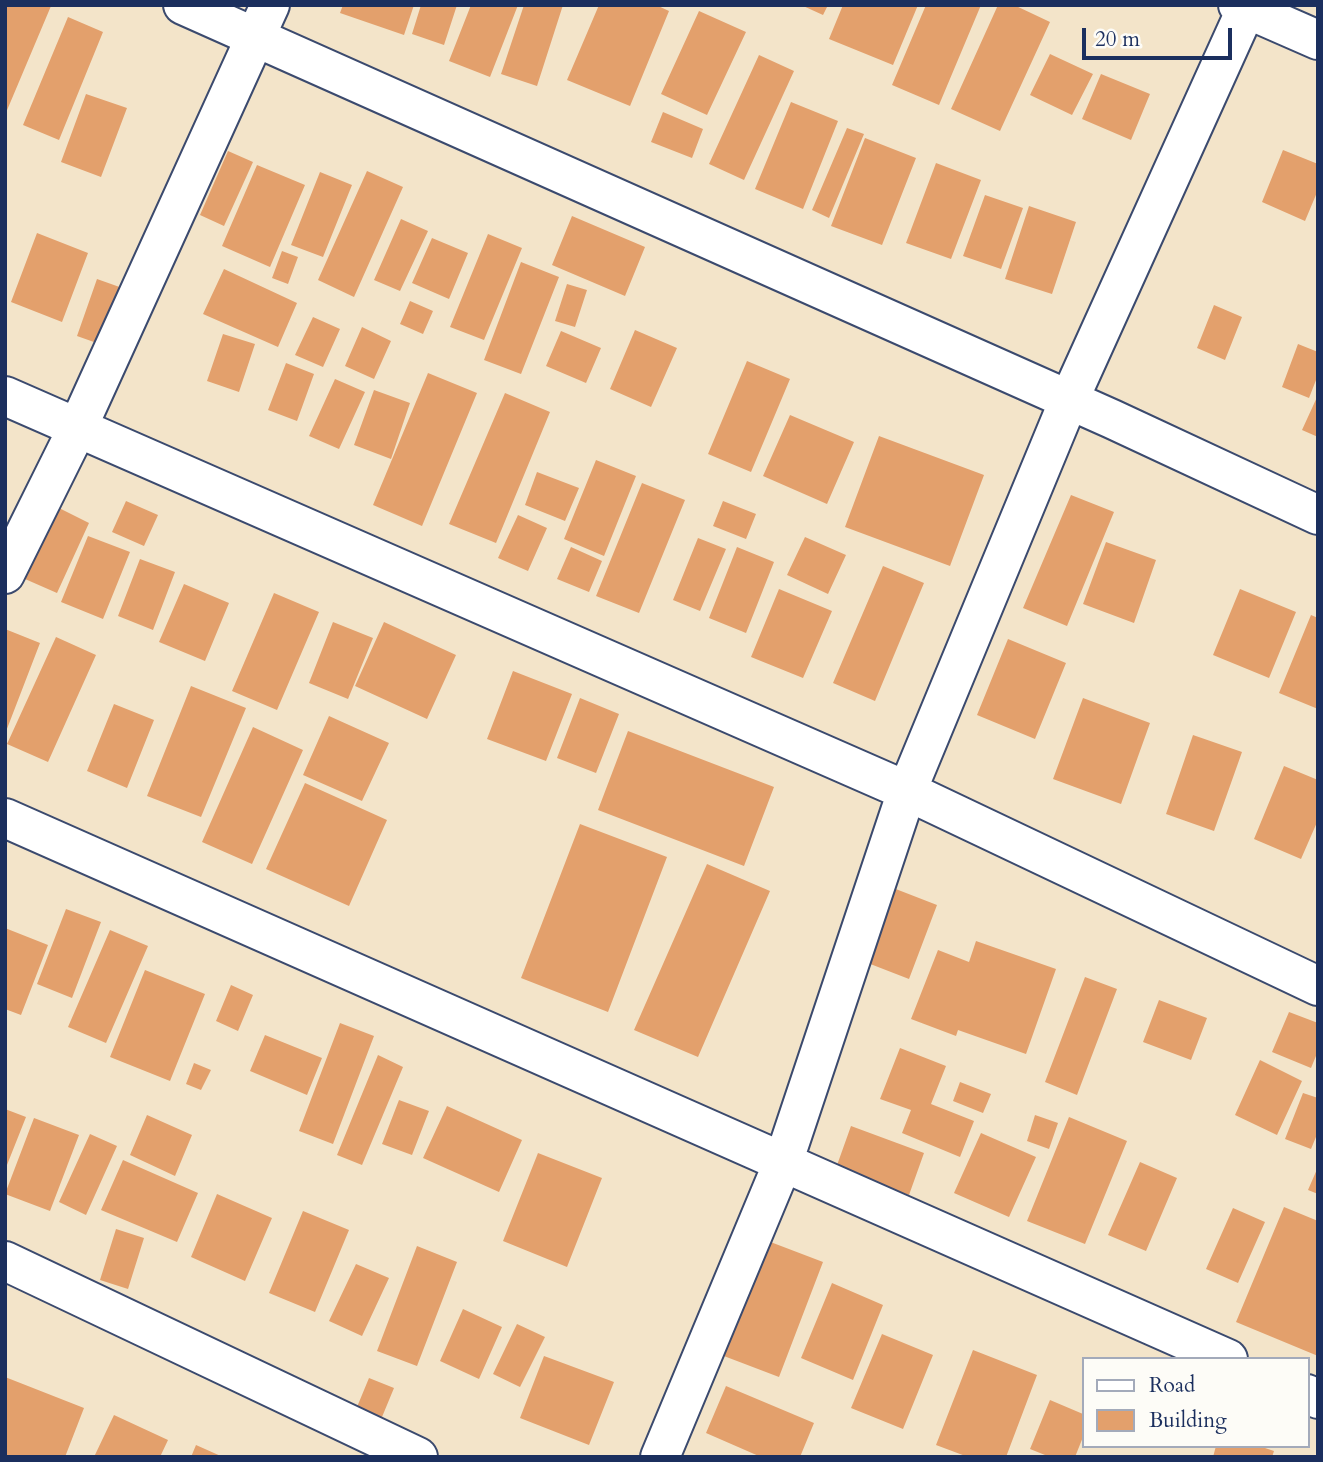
<!DOCTYPE html>
<style>
body{margin:0}
#map{position:relative;width:1323px;height:1462px;overflow:hidden;background:#f3e4c9;font-family:Cardo,serif}
canvas{display:block}
.frame{position:absolute;inset:0;border:7px solid #1b2f5e;pointer-events:none}
.legend{position:absolute;left:1082px;top:1357px;width:228px;height:91px;box-sizing:border-box;background:#fdfcf7;border:2px solid #a3aaba;margin:0;padding:9px 12px;list-style:none;font-size:21px;color:#1b2f5e}
.legend li{display:flex;align-items:center;gap:14px;height:35px}
.legend b{width:35px;border:2px solid #a3aaba}
.scale{position:absolute;left:1082px;top:28px;width:150px;height:32px;box-sizing:border-box;border:4px solid #1b2f5e;border-top:0;padding-left:9px;font-size:21px;line-height:24px;white-space:nowrap;color:#1b2f5e;-webkit-text-stroke:5px #fdfcf7;paint-order:stroke}
</style>
<div id="map">
<canvas width="1323" height="1462"></canvas>
<div class="frame"></div>
<ul class="legend">
<li><b style="height:9px;background:#fff"></b>Road</li>
<li><b style="height:19px;background:#e3a06c"></b>Building</li>
</ul>
<div class="scale">20 m</div>
</div>
<script>
const ctx = document.querySelector('canvas').getContext('2d');
ctx.lineJoin = 'round';
function fill(path, color) { ctx.fillStyle = color; ctx.fill(path, 'evenodd'); }
const shape = rows => new Path2D(rows.map(r => 'M' + r).join(''));
function strokePath(path, color, width, dash) { ctx.strokeStyle = color; ctx.lineWidth = width; ctx.lineCap = dash ? 'butt' : 'round'; ctx.setLineDash(dash || []); ctx.stroke(path); }
fill(shape([
 [5,5,51,6,5,115],
 [343,5,414,5,404,35,340,13],
 [421,5,457,5,444,45,412,34],
 [471,5,518,5,490,77,449,61],
 [524,5,563,5,537,86,501,74],
 [599,5,656,5,669,11,630,106,567,80],
 [801,5,828,5,823,15],
 [843,5,918,5,893,65,829,39],
 [926,5,981,5,939,105,892,85],
 [998,5,1014,5,1050,22,1000,131,951,109],
 [699,11,746,32,707,115,661,94],
 [68,17,103,32,59,140,23,125],
 [1050,54,1093,74,1072,115,1030,95],
 [759,55,794,71,744,180,709,164],
 [1101,74,1150,94,1131,140,1082,119],
 [86,94,127,108,101,177,61,162],
 [791,102,838,121,803,209,755,189],
 [663,112,703,129,692,158,651,142],
 [847,128,864,134,829,218,812,210],
 [865,138,916,158,882,245,831,226],
 [1283,150,1318,164,1318,190,1305,221,1262,202],
 [228,151,253,162,224,226,200,215],
 [936,163,981,180,951,259,906,243],
 [257,165,305,185,270,267,222,246],
 [367,171,403,187,354,297,318,280],
 [320,172,352,185,323,257,291,245],
 [985,195,1023,208,1001,269,963,256],
 [1029,206,1076,222,1052,294,1005,279],
 [572,216,645,247,625,296,552,265],
 [401,219,428,231,400,291,374,280],
 [37,233,88,253,62,322,11,302],
 [488,234,522,248,484,340,450,327],
 [432,238,468,253,449,299,412,283],
 [282,251,298,257,288,284,272,278],
 [521,262,559,277,521,374,484,360],
 [224,269,297,303,278,347,203,314],
 [97,279,128,290,108,347,77,336],
 [567,284,587,290,575,327,555,321],
 [410,301,433,311,423,334,400,324],
 [1214,305,1242,317,1225,360,1197,348],
 [313,317,340,329,323,367,295,355],
 [362,327,391,341,374,379,345,366],
 [635,330,677,348,651,407,610,389],
 [561,331,601,348,586,383,546,366],
 [223,334,255,344,239,392,207,381],
 [1298,344,1318,352,1318,375,1309,398,1282,387],
 [747,361,790,379,751,472,708,454],
 [286,363,314,374,297,421,268,410],
 [428,373,477,393,422,526,373,505],
 [335,379,365,392,339,449,309,436],
 [374,390,410,403,391,459,354,445],
 [505,393,550,412,496,543,449,524],
 [1318,395,1318,437,1302,430],
 [790,415,854,442,827,504,763,476],
 [879,436,984,475,950,566,845,527],
 [596,460,636,476,604,556,564,539],
 [537,472,579,488,565,521,525,505],
 [642,483,685,500,639,613,596,596],
 [1071,495,1114,512,1067,626,1023,608],
 [126,501,158,515,144,546,112,532],
 [723,501,756,514,746,539,713,526],
 [57,507,89,523,57,593,25,579],
 [518,515,547,528,528,571,498,558],
 [88,536,130,552,103,619,61,602],
 [805,537,846,555,828,594,787,575],
 [698,538,726,549,700,611,673,600],
 [1106,542,1156,560,1134,623,1083,604],
 [571,547,602,561,589,592,557,579],
 [737,547,774,562,746,633,709,618],
 [140,559,175,572,153,630,118,616],
 [883,566,924,583,875,701,833,683],
 [184,584,229,603,205,661,159,642],
 [779,589,832,611,803,678,751,657],
 [1240,589,1296,612,1269,678,1213,655],
 [274,593,319,612,277,710,232,691],
 [1311,615,1318,618,1318,709,1279,693],
 [333,622,373,638,348,699,309,683],
 [384,622,456,655,427,719,355,686],
 [5,629,40,643,5,734],
 [56,637,96,655,48,762,7,744],
 [1008,639,1066,663,1035,739,977,715],
 [513,671,572,694,546,761,487,739],
 [191,686,246,708,201,817,147,796],
 [580,698,619,714,596,773,557,758],
 [1083,698,1150,723,1121,804,1053,779],
 [114,704,154,720,127,788,87,771],
 [329,716,389,743,362,801,303,775],
 [253,727,303,750,252,864,202,842],
 [628,731,774,787,744,866,598,810],
 [1193,735,1242,752,1214,831,1166,814],
 [1284,766,1318,780,1318,820,1301,859,1254,839],
 [305,783,387,820,349,906,266,869],
 [580,824,667,857,608,1012,521,978],
 [707,864,770,891,698,1057,634,1030],
 [888,886,937,905,909,979,860,960],
 [66,909,101,922,72,998,37,984],
 [5,928,48,945,21,1015,5,1009],
 [110,930,148,946,106,1043,68,1027],
 [976,941,1056,969,1026,1054,958,1030,956,1036,911,1019,938,950,969,962],
 [145,970,205,994,170,1081,110,1057],
 [1085,977,1117,989,1077,1095,1045,1082],
 [231,985,253,995,238,1031,216,1021],
 [1159,1000,1207,1018,1191,1060,1143,1042],
 [1289,1012,1318,1023,1318,1051,1311,1068,1272,1052],
 [340,1023,374,1036,333,1144,299,1131],
 [265,1035,322,1058,307,1095,250,1071],
 [900,1048,946,1066,931,1104,974,1121,960,1157,902,1133,911,1110,880,1099],
 [378,1055,403,1067,362,1165,337,1155],
 [1260,1060,1302,1081,1277,1135,1235,1115],
 [194,1063,211,1070,201,1090,186,1084],
 [960,1082,991,1094,983,1113,953,1101],
 [1303,1093,1318,1098,1318,1132,1311,1149,1285,1139],
 [399,1100,429,1111,412,1155,382,1144],
 [447,1106,522,1140,499,1192,423,1158],
 [5,1109,26,1117,5,1170],
 [147,1115,192,1135,175,1176,130,1155],
 [1035,1115,1058,1123,1049,1149,1027,1141],
 [1069,1117,1127,1141,1085,1244,1027,1221],
 [34,1118,79,1135,50,1211,5,1194],
 [851,1126,924,1153,909,1195,836,1168],
 [981,1133,1036,1157,1009,1217,954,1193],
 [90,1134,117,1146,86,1215,59,1202],
 [538,1153,602,1178,567,1267,503,1241],
 [123,1160,198,1193,177,1242,101,1210],
 [1140,1162,1177,1178,1146,1251,1108,1235],
 [1318,1167,1318,1194,1308,1190],
 [217,1194,272,1218,245,1281,191,1257],
 [1284,1207,1318,1221,1318,1356,1236,1322],
 [1233,1208,1265,1222,1238,1283,1206,1269],
 [303,1211,349,1230,315,1312,269,1293],
 [116,1229,144,1238,128,1289,100,1280],
 [760,1238,823,1262,779,1377,716,1353],
 [417,1246,457,1262,417,1366,377,1351],
 [356,1264,389,1278,362,1336,329,1321],
 [832,1283,883,1305,853,1380,801,1358],
 [463,1309,502,1327,479,1379,440,1361],
 [517,1324,545,1337,520,1387,493,1374],
 [882,1334,933,1355,903,1429,851,1408],
 [973,1350,1037,1375,1006,1457,968,1457,936,1445],
 [544,1356,614,1382,589,1445,520,1418],
 [5,1377,84,1408,65,1457,5,1457],
 [369,1378,394,1388,382,1417,357,1407],
 [726,1386,814,1423,800,1457,761,1457,706,1433],
 [1050,1400,1083,1414,1083,1437,1075,1457,1050,1457,1030,1449],
 [114,1415,168,1440,160,1457,94,1457],
 [196,1445,223,1457,191,1457],
 [1216,1446,1259,1446,1274,1451,1272,1457,1213,1457]
]), '#e3a06c');
const minor = shape([
 [183,5,1112,419,1318,515],
 [1238,5,1318,40],
 [5,396,907,791,1318,986],
 [5,574,77,429,270,5],
 [5,818,1228,1359],
 [5,1261,418,1457],
 [1307,1394,1318,1399],
 [660,1457,784,1160,907,791,1069,400,1248,5]
]);
strokePath(minor, '#3b4a6e', 42);
strokePath(minor, '#fff', 38);
</script>
